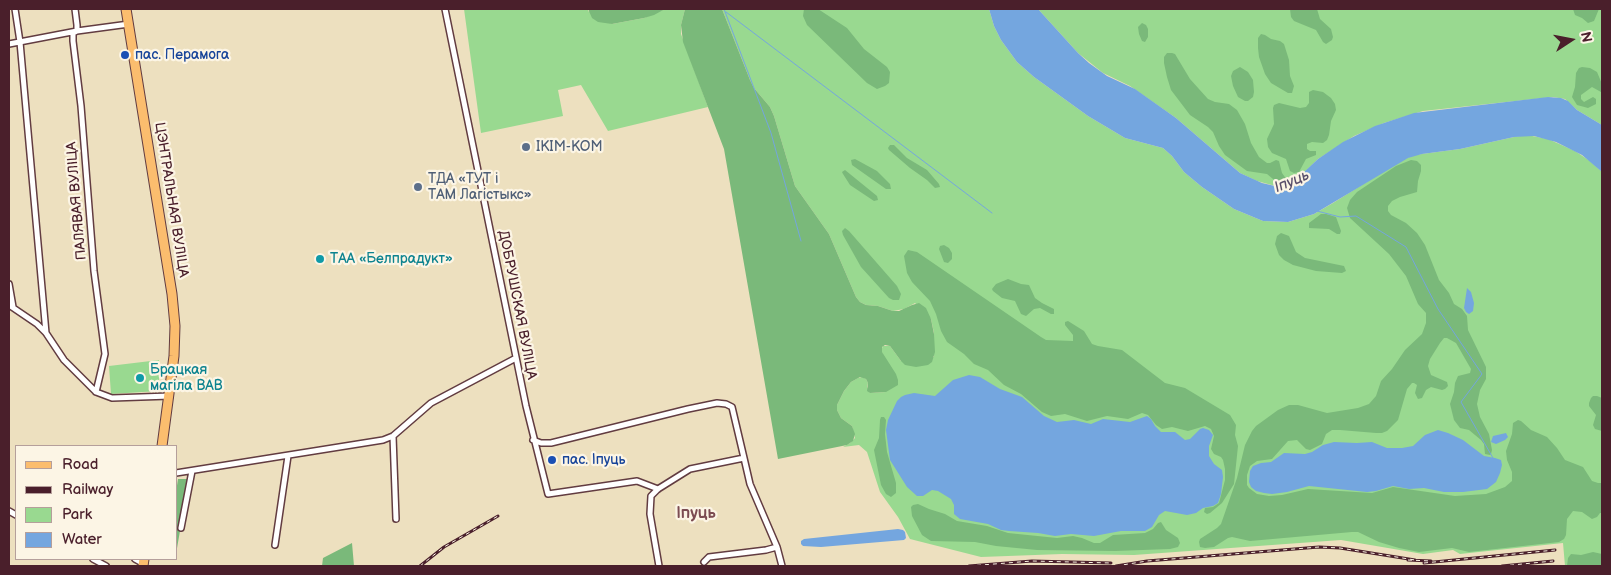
<!DOCTYPE html>
<meta charset="utf-8">
<style>
body{margin:0}
#map{position:relative;width:1611px;height:575px;overflow:hidden;background:#ede0bf;font-family:"Balsamiq Sans",sans-serif}
canvas{display:block}
.frame{position:absolute;inset:0;border:10px solid #4a1f2b;pointer-events:none}
.legend{position:absolute;left:15px;top:445px;width:162px;height:115px;box-sizing:border-box;background:#fcf5e5;border:1px solid #b59f9b;margin:0;padding:6px 9px;list-style:none;font-size:15px;color:#4a1f2b}
.legend li{display:flex;align-items:center;gap:10px;height:25px}
.legend b{width:25px;border:1px solid #b59f9b}
.north{position:absolute;left:1546px;top:15px;width:50px;height:50px;-webkit-text-stroke:4px #fcf5e5;paint-order:stroke;rotate:79deg;font-size:14px;font-weight:700;line-height:20px;text-align:center;color:#4a1f2b}
.north::after{content:'';display:block;margin:auto;width:18px;height:22px;background:#4a1f2b;clip-path:polygon(50% 0,100% 100%,50% 72%,0 100%)}
</style>
<div id="map">
<canvas width="1611" height="575"></canvas>
<div class="frame"></div>
<ul class="legend">
<li><b style="height:6px;background:#fbbd6e"></b>Road</li>
<li><b style="height:6px;background:#4a1f2b"></b>Railway</li>
<li><b style="height:14px;background:#99d990"></b>Park</li>
<li><b style="height:14px;background:#74a6df"></b>Water</li>
</ul>
<div class="north">N</div>
</div>
<script>
const ctx = document.querySelector('canvas').getContext('2d');
ctx.lineJoin = 'round';
function fill(path, color) { ctx.fillStyle = color; ctx.fill(path, 'evenodd'); }
const shape = rows => new Path2D(rows.map(r => 'M' + r).join(''));
function strokePath(path, color, width, dash) { ctx.strokeStyle = color; ctx.lineWidth = width; ctx.lineCap = dash ? 'butt' : 'round'; ctx.setLineDash(dash || []); ctx.stroke(path); }
function drawText(font, color, halo, rows, align = 'center') {
  ctx.font = font + ' "Balsamiq Sans",sans-serif'; ctx.lineWidth = 4.5; ctx.setLineDash([]); ctx.textBaseline = 'middle'; ctx.strokeStyle = halo; ctx.fillStyle = color; for (const [text, x, y, turn = 0] of rows) {
    ctx.save(); ctx.translate(x, y); ctx.rotate((+turn || 0) * Math.PI / 180); ctx.textAlign = isNaN(turn) ? turn : align; if (halo) ctx.strokeText(text, 0, 0); ctx.fillText(text, 0, 0); ctx.restore();
  }
}
fill(shape([
 [464,9,588,9,588,11,612,24,644,18,665,9,685,9,681,25,681,34,708,107,608,131,581,85,558,90,563,116,481,133],
 [722,9,989,9,994,26,1001,40,1017,62,1034,77,1088,116,1125,138,1163,148,1172,156,1184,172,1202,187,1234,209,1263,221,1288,222,1314,214,1333,203,1400,161,1414,155,1460,149,1514,137,1527,135,1548,139,1575,151,1590,161,1602,172,1602,566,1565,566,1563,543,1460,554,1453,550,1423,554,1341,540,1134,555,1062,554,981,557,910,539,898,517,880,492,867,452,859,445,843,447,850,443,855,438,852,426,841,418,837,410,837,405,844,391,851,382,858,378,862,377,866,379,868,383,867,387,870,393,886,392,883,355,881,350,883,346,890,346,901,361,934,357,934,333,931,319,915,303,904,309,893,311,878,306,866,305,860,302,856,297,829,234,795,186,774,116,770,107,754,88,750,80],
 [1038,9,1602,9,1602,125,1577,110,1565,99,1553,97,1423,111,1384,123,1354,136,1318,159,1292,184,1286,187,1279,187,1257,181,1240,173,1176,118,1130,86,1103,73,1078,53],
 [159,360,159,391,111,394,109,366]
]), '#99d990');
fill(shape([
 [588,9,665,9,654,15,644,18,612,24,598,22,592,18],
 [685,9,722,9,750,80,754,88,770,107,774,116,795,186,829,234,856,297,860,302,866,305,878,306,893,311,899,311,912,305,919,303,926,308,931,319,934,334,935,352,932,362,928,365,916,367,905,365,901,361,890,346,885,345,882,347,882,352,896,374,898,380,898,385,886,392,870,393,867,391,868,383,866,379,860,377,851,382,844,391,837,405,837,410,841,418,852,426,855,434,853,441,847,445,778,459,724,149,683,42,681,25],
 [804,9,818,9,847,28,864,49,887,67,890,72,889,83,885,86,877,89,867,83,807,25,803,16],
 [1290,9,1317,9,1320,19,1331,29,1333,37,1332,40,1326,44,1323,42,1316,30,1294,21,1291,17],
 [1573,9,1599,9,1594,21,1588,23,1582,18,1575,15],
 [1142,23,1146,25,1148,29,1148,37,1145,42,1142,41,1139,34,1138,27],
 [1261,34,1265,35,1271,39,1280,41,1284,44,1289,60,1290,76,1294,86,1292,93,1288,93,1271,83,1265,74,1259,57,1258,48,1258,38],
 [1167,53,1172,53,1175,54,1190,79,1208,99,1215,102,1229,104,1237,110,1245,124,1251,143,1259,157,1267,163,1270,163,1276,160,1279,161,1282,173,1287,180,1286,183,1279,184,1267,174,1247,171,1225,155,1219,146,1213,132,1208,127,1190,115,1171,90,1167,77,1164,63,1164,57],
 [1240,67,1248,72,1253,80,1254,92,1253,97,1248,101,1245,101,1238,97,1233,86,1231,76,1233,71],
 [1582,67,1590,68,1597,72,1602,84,1601,92,1592,87,1581,95,1581,99,1584,102,1593,97,1596,99,1596,104,1588,108,1577,105,1572,97,1575,87,1576,73,1579,68],
 [1313,90,1323,92,1331,98,1335,104,1336,110,1331,121,1329,135,1327,140,1323,143,1312,142,1307,144,1307,149,1310,151,1316,151,1316,155,1306,159,1299,172,1294,173,1290,171,1286,159,1272,153,1268,147,1267,139,1274,124,1273,108,1274,105,1279,103,1300,108,1306,107,1309,103,1309,92],
 [890,145,894,145,907,158,927,170,939,184,940,187,935,188,927,180,910,168,889,150,888,148],
 [855,159,877,171,890,184,891,189,886,189,852,165,851,160],
 [1411,160,1417,161,1421,165,1421,171,1418,181,1417,192,1400,197,1392,201,1388,206,1388,211,1391,215,1406,223,1417,233,1425,245,1439,280,1449,293,1454,304,1462,309,1467,316,1468,330,1486,367,1486,379,1480,390,1477,404,1480,417,1489,434,1492,450,1491,454,1490,455,1485,454,1484,444,1481,440,1469,430,1460,428,1454,420,1450,404,1454,392,1455,383,1458,376,1470,373,1471,369,1456,343,1447,338,1444,338,1440,343,1430,359,1428,366,1431,375,1447,382,1448,386,1445,389,1442,390,1431,387,1426,390,1422,398,1418,399,1415,393,1417,385,1414,383,1412,383,1407,389,1398,420,1387,431,1382,433,1376,433,1340,430,1332,430,1326,434,1322,444,1310,450,1306,449,1297,440,1288,441,1272,459,1257,461,1250,466,1247,475,1247,485,1249,488,1257,494,1269,496,1282,495,1308,489,1372,493,1393,487,1455,496,1486,494,1505,487,1512,481,1512,472,1507,460,1506,451,1512,434,1513,423,1518,420,1521,421,1531,430,1547,437,1557,448,1565,460,1583,467,1592,481,1598,483,1602,483,1602,513,1600,513,1597,517,1592,519,1582,512,1573,511,1567,519,1566,535,1564,539,1559,542,1469,552,1452,548,1419,552,1399,548,1379,542,1358,532,1352,532,1250,541,1232,537,1228,538,1214,547,1205,548,1200,547,1199,542,1200,539,1217,528,1221,524,1237,478,1245,445,1252,431,1256,426,1278,410,1289,405,1298,405,1327,413,1358,408,1369,404,1376,396,1381,381,1392,369,1405,350,1422,334,1426,323,1426,313,1418,304,1406,276,1389,254,1350,218,1347,208,1350,200,1357,192,1396,166],
 [845,170,877,196,878,200,874,201,850,185,843,174,842,172],
 [1321,214,1326,214,1336,217,1341,231,1340,234,1337,234,1329,229,1309,228,1309,223],
 [845,228,849,231,897,286,901,294,899,300,893,300,889,298,861,267,843,235,842,231],
 [1281,233,1289,236,1296,252,1305,258,1344,266,1346,271,1342,273,1316,271,1293,265,1284,260,1279,255,1275,244,1277,236],
 [944,245,949,248,952,253,952,259,948,263,944,262,939,249,940,246],
 [908,250,917,252,1041,337,1046,340,1073,341,1073,335,1065,325,1065,322,1068,321,1084,331,1092,344,1098,346,1122,350,1165,383,1185,388,1230,415,1236,425,1235,435,1238,446,1234,484,1222,503,1210,513,1207,514,1204,512,1205,508,1213,507,1219,503,1225,480,1225,469,1223,460,1221,457,1214,454,1211,449,1214,436,1211,429,1205,426,1188,431,1172,427,1162,429,1156,425,1148,415,1142,413,1128,419,1107,416,1087,421,1065,414,1051,416,1042,412,1021,394,1004,385,988,370,974,364,964,354,947,342,941,331,936,314,930,301,912,282,907,273,904,256],
 [1008,279,1021,284,1029,285,1035,298,1042,303,1054,309,1054,314,1051,314,1040,308,1034,309,1026,316,1021,314,1015,301,1002,298,993,291,992,289,996,284],
 [1593,396,1597,396,1602,398,1602,431,1595,429,1593,425,1596,415,1589,406,1589,403,1591,398],
 [881,417,884,417,886,420,885,434,887,452,896,483,896,493,891,497,886,494,881,485,874,450,879,438,880,420],
 [178,479,189,479,176,554,176,492],
 [918,504,929,509,945,514,957,521,987,526,1008,533,1057,538,1073,536,1082,538,1094,543,1100,543,1113,535,1145,533,1153,529,1158,523,1161,522,1166,530,1178,538,1180,543,1178,547,1170,549,1115,551,1037,550,996,546,975,542,931,541,922,535,912,516,911,507,913,505],
 [352,543,354,566,322,566,323,558],
 [1593,552,1602,554,1602,566,1567,566,1568,558,1571,554,1581,555]
]), '#7ab97a');
fill(shape([
 [989,9,1038,9,1078,53,1089,63,1107,76,1135,89,1176,118,1240,173,1262,183,1279,187,1289,186,1318,159,1343,142,1375,126,1414,113,1548,97,1561,98,1568,101,1577,110,1602,125,1602,172,1582,155,1556,142,1534,136,1514,137,1460,149,1422,154,1408,158,1314,214,1288,222,1263,221,1234,209,1202,187,1184,172,1172,156,1163,148,1125,138,1088,116,1034,77,1017,62,1001,40,994,26],
 [1467,288,1471,292,1474,303,1473,311,1469,314,1466,312,1464,308],
 [969,375,980,377,1000,389,1022,397,1044,416,1057,422,1074,420,1091,424,1103,419,1130,422,1147,416,1151,419,1155,426,1161,432,1175,432,1185,440,1190,439,1200,429,1203,428,1209,430,1213,435,1209,446,1209,456,1214,464,1222,470,1223,477,1221,494,1218,503,1213,506,1203,508,1196,513,1187,515,1165,511,1159,515,1152,527,1145,531,1121,531,1094,536,1071,534,1055,536,1038,533,1009,531,1001,530,988,524,960,519,954,514,954,505,951,499,938,491,932,490,923,496,917,496,907,487,890,460,886,430,888,420,897,401,901,397,905,395,914,393,935,396,953,380],
 [1438,430,1448,433,1463,440,1484,456,1495,458,1501,460,1502,465,1500,473,1496,482,1487,489,1463,492,1444,492,1424,488,1409,489,1393,486,1376,491,1367,492,1309,486,1287,492,1272,494,1264,493,1256,491,1251,487,1249,482,1250,471,1253,466,1261,463,1271,462,1284,453,1305,454,1312,452,1323,445,1334,442,1357,443,1372,442,1387,448,1402,448,1413,446,1425,435],
 [1506,433,1508,437,1505,440,1496,444,1491,442,1493,436],
 [898,529,903,530,905,532,906,538,904,540,821,547,803,546,801,544,801,541,804,539]
]), '#74a6df');
strokePath(shape([
 [724,9,771,133,801,241],
 [726,12,992,213],
 [1317,211,1340,217,1356,216,1406,247,1438,309,1482,374,1461,402,1493,458]
]), '#74a6df', 1);
const minor = shape([
 [15,9,20,42,46,333],
 [75,9,77,25,77,31,73,33,73,41,81,106,94,271,105,354,96,392],
 [445,9,526,406,548,494,637,481,658,489],
 [9,44,77,31,129,24],
 [9,284,13,307],
 [9,305,37,324,46,333,64,360,96,392,112,398,170,396],
 [393,436,396,519],
 [533,440,541,443,551,443,688,409,717,403,726,404,732,407,744,458,690,469,658,489,651,496,650,514,659,566],
 [744,458,750,484,777,547,782,566],
 [176,473,383,440,393,436,431,403,516,358],
 [9,511,16,515],
 [181,528,192,471],
 [275,545,288,456],
 [93,559,106,566],
 [135,559,144,564],
 [704,562,709,557,766,550,777,547]
]);
const primary = shape([
 [126,9,172,294,175,326,174,356,162,446],
 [143,566,144,559]
]);
strokePath(minor, '#623c41', 8);
strokePath(primary, '#623c41', 11);
strokePath(minor, '#fff', 5);
strokePath(primary, '#fbbd6e', 9);
const rail = shape([
 [1408,560,1431,561],
 [1424,563,1555,550],
 [420,566,444,547,498,516],
 [969,566,1032,561,1111,563],
 [1116,566,1147,561,1319,547,1340,548,1415,560],
 [1502,566,1553,561]
]);
strokePath(rail, '#4a1f2b', 3);
strokePath(rail, '#fcf5e5', 1, [4]);
for (const [x, y, r, color] of [
 [125,55,5,"#1a4fb4"],
 [526,147,5,"#5c6f8a"],
 [418,187,5,"#5c6f8a"],
 [320,259,5,"#0f9aa8"],
 [140,378,5,"#0f9aa8"],
 [552,460,5,"#1a4fb4"]
]) { const dot = new Path2D(); dot.arc(x, y, r, 0, 2 * Math.PI); ctx.fillStyle = color; ctx.fill(dot); strokePath(dot, '#fcf5e5', 2); }
drawText('14px', '#164399', '#fcf5e5', [
 ["пас. Перамога",135,55],
 ["пас. Іпуць",562,460]
], 'left');
drawText('14px', '#4e5e75', '#fcf5e5', [
 ["IKIM-KOM",536,147],
 ["ТДА «ТУТ і",428,179],
 ["ТАМ Лагістыкс»",428,195]
], 'left');
drawText('14px', '#4a1f2b', '#fcf5e5', [
 ["ЦЭНТРАЛЬНАЯ ВУЛІЦА",171,200,81],
 ["ПАЛЯВАЯ ВУЛІЦА",77,201,-95],
 ["ДОБРУШСКАЯ ВУЛІЦА",517,305,79]
]);
drawText('14px', '#0d838f', '#fcf5e5', [
 ["ТАА «Белпрадукт»",330,259],
 ["Брацкая",150,370],
 ["магіла ВАВ",150,386]
], 'left');
drawText('italic 15px', '#594e6a', '#fcf5e5', [
 ["Іпуць",1292,182,-23]
]);
drawText('bold 16px', '#7c4c52', '#fcf5e5', [
 ["Іпуць",696,514]
]);
</script>
